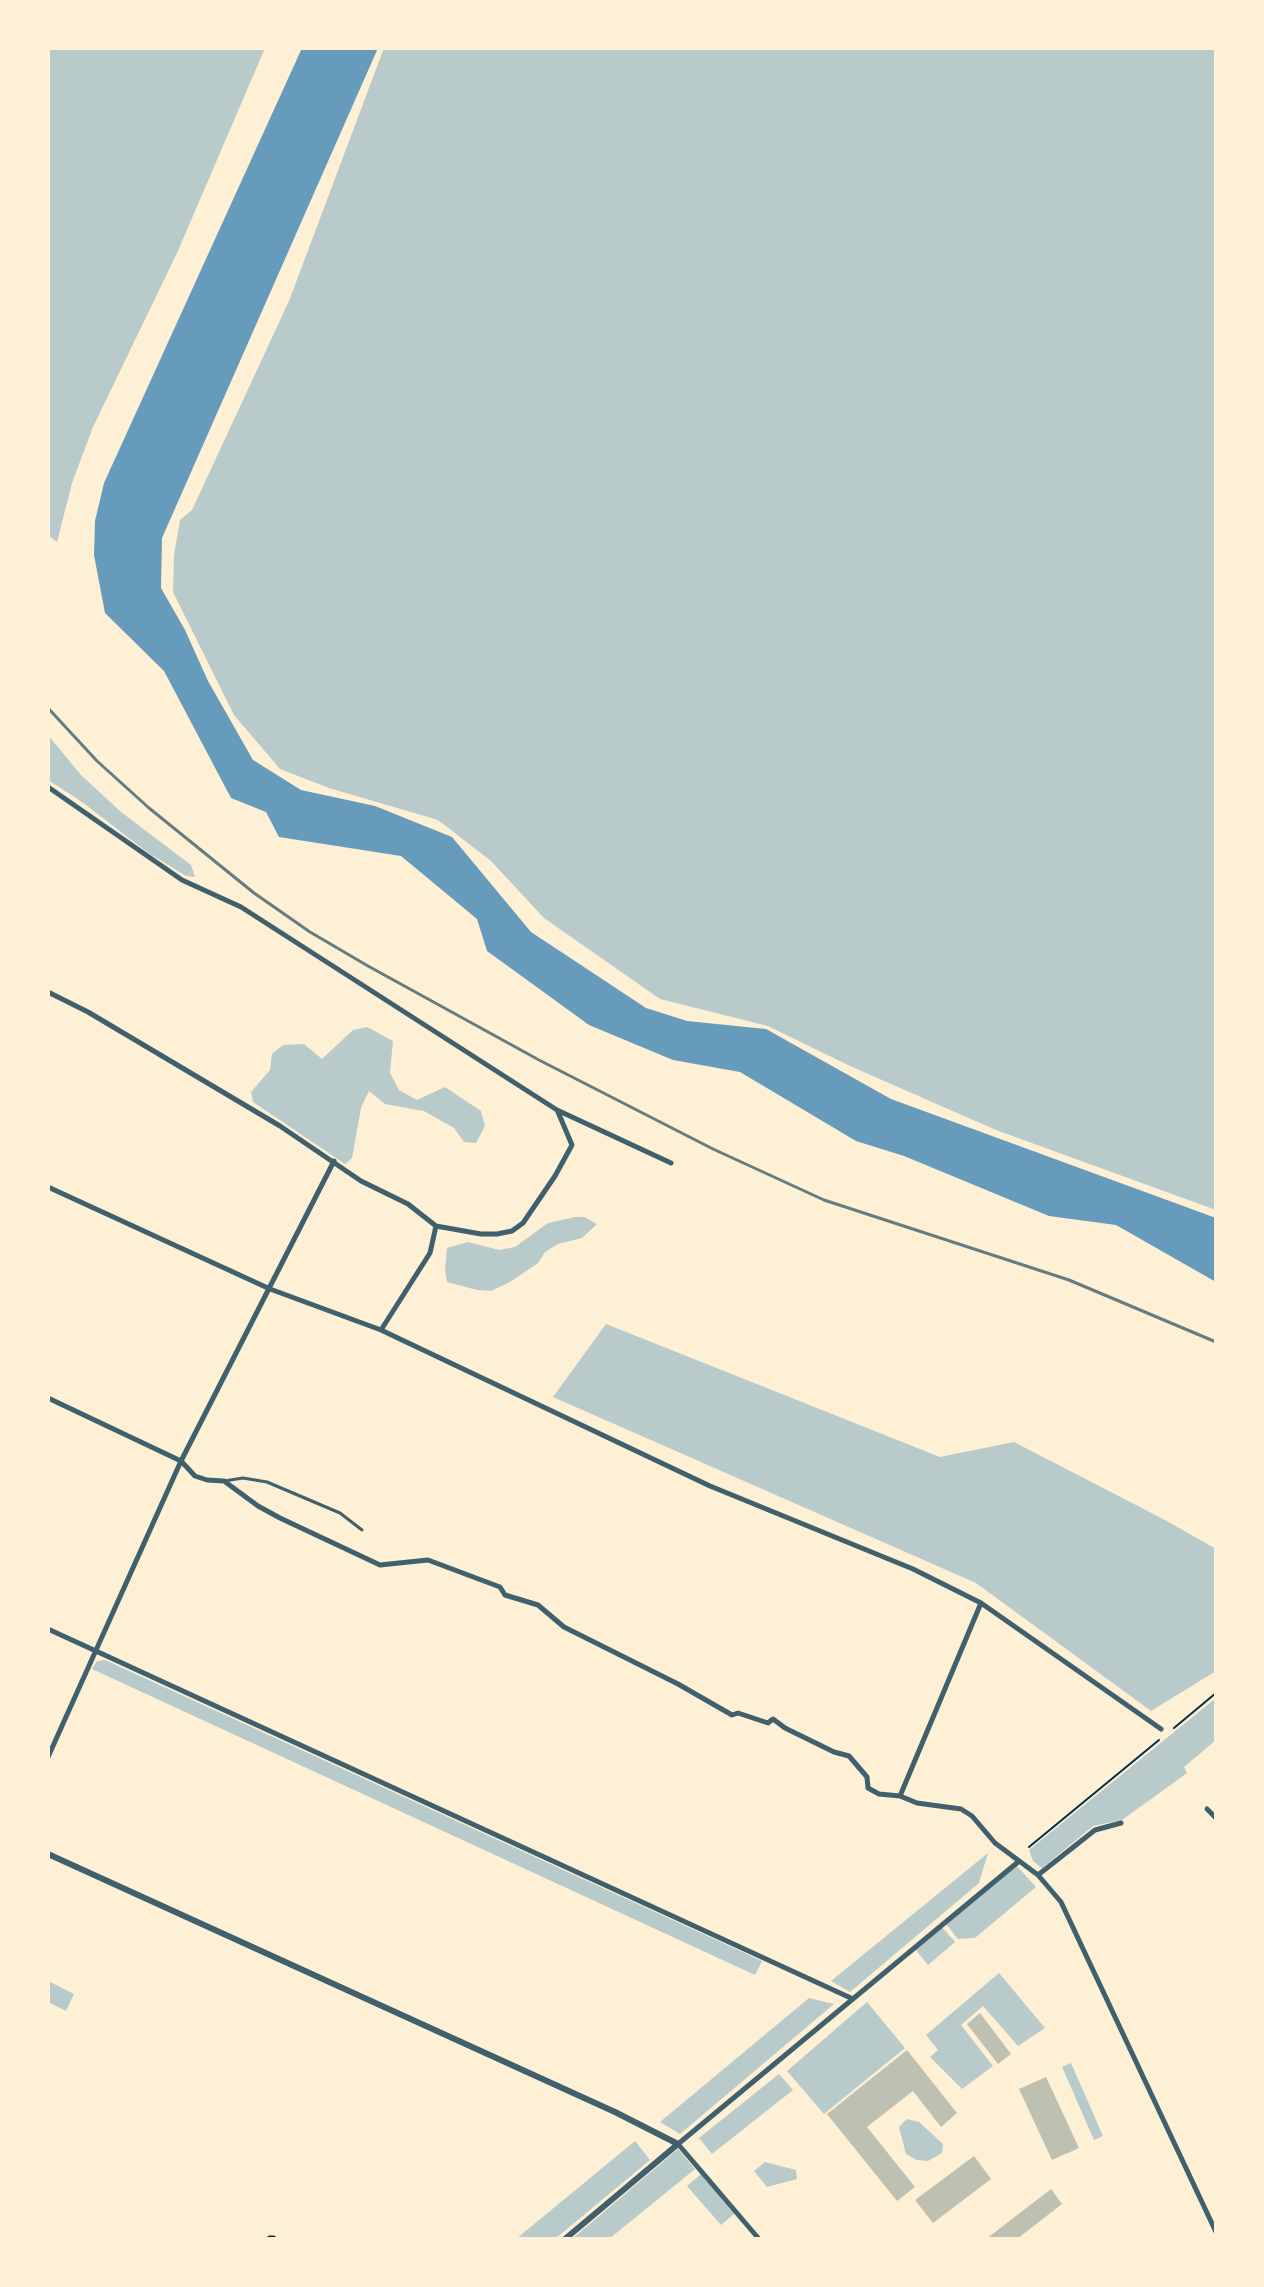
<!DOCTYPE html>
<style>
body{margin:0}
#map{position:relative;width:1264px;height:2287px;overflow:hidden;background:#fdf0d5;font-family:Barlow,sans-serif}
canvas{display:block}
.frame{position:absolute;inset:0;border:50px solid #fdf0d5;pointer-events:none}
</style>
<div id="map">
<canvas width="1264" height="2287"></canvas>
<div class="frame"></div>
</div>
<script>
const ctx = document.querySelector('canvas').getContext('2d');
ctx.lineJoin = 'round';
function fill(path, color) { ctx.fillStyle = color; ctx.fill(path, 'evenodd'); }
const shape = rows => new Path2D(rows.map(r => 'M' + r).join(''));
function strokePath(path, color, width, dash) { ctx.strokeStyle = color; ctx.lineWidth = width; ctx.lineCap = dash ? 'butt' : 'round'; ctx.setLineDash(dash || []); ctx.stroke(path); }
fill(shape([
 [48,48,265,48,177,253,93,427,72,483,57,542,48,535],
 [384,48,1216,48,1216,1210,996,1130,850,1066,768,1026,660,999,544,918,491,861,438,820,329,788,280,769,234,715,173,592,174,555,180,520,192,510,289,301],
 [48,735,81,775,121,812,191,865,195,877,186,876,147,852,82,802,48,780],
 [367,1027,393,1041,390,1073,399,1090,417,1100,445,1087,481,1111,485,1126,476,1143,464,1142,454,1128,424,1111,385,1104,369,1091,361,1108,352,1158,345,1164,253,1102,251,1092,270,1070,272,1054,283,1045,304,1044,322,1059,353,1030],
 [575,1217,584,1217,597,1224,582,1238,558,1244,545,1252,538,1263,510,1282,491,1291,477,1290,447,1282,445,1270,447,1248,468,1242,499,1250,515,1247,548,1223],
 [606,1324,940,1457,1014,1442,1165,1520,1216,1549,1216,1671,1151,1711,976,1583,553,1397],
 [105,1660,762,1961,755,1975,92,1669,97,1661],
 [1216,1698,1216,1740,1184,1767,1187,1773,1122,1820,1093,1826,1042,1868,1033,1861,1029,1850],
 [988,1853,979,1883,850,1992,831,1981],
 [1016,1865,1036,1887,975,1938,958,1939,946,1924],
 [942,1927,955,1942,928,1965,915,1949],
 [999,1973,1045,2028,1018,2046,983,2006,961,2025,993,2066,962,2089,930,2057,938,2050,926,2035],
 [48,1981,74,1994,66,2011,48,2002],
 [809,1998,834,2004,680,2134,660,2122],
 [867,2002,905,2048,824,2114,787,2071],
 [1071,2063,1103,2136,1094,2140,1062,2067],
 [779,2074,793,2090,712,2154,699,2138],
 [907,2119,919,2122,943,2144,942,2153,928,2161,917,2160,906,2154,899,2127],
 [635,2141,650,2160,555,2239,516,2239],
 [678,2149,695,2169,609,2239,572,2239],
 [765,2162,796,2170,797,2179,767,2187,754,2171],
 [701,2174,734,2214,721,2225,687,2186]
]), '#b9caca');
fill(shape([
 [302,48,378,48,162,538,161,588,185,630,208,681,253,760,301,790,375,806,452,837,531,932,646,1008,687,1021,766,1029,891,1099,1216,1218,1216,1282,1116,1225,1049,1216,904,1156,856,1141,740,1072,673,1060,589,1025,487,951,477,919,401,856,279,837,266,812,231,798,164,671,105,613,94,555,95,521,104,483]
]), '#669bbc');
fill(shape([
 [980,2013,1011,2054,998,2064,967,2024],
 [907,2050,957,2113,941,2127,913,2091,867,2127,915,2187,897,2201,827,2114],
 [1046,2077,1079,2148,1052,2160,1019,2089],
 [974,2156,991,2179,933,2223,915,2200],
 [1051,2189,1062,2204,1017,2239,986,2239]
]), '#bec0b2');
strokePath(shape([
 [1174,1728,1216,1693],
 [1029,1847,1159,1740]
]), '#003049', 2);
strokePath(shape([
 [224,1481,243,1478,267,1482,340,1513,362,1530]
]), '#3f606c', 3);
strokePath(shape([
 [48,787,182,880,241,907,557,1110,671,1163],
 [48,992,88,1012,280,1126,361,1181,408,1204,436,1226,430,1253,381,1330],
 [48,1187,270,1289,381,1330,710,1486,913,1569,981,1603,1161,1729],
 [436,1226,481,1234,497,1234,512,1231,523,1223,555,1176,572,1145,558,1112],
 [48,1398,181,1461,195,1476,207,1480,224,1481,258,1506,280,1518,380,1565,428,1560,500,1587,505,1595,538,1605,564,1627,678,1684,732,1715,738,1713,768,1723,773,1719,785,1728,834,1752,849,1756,867,1777,868,1788,879,1794,900,1796,917,1803,961,1809,972,1816,995,1843,1038,1875,1061,1902,1216,2232],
 [48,1629,853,1999],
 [48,1757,181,1461,334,1161],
 [900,1796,981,1603],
 [1207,1809,1216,1818],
 [1038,1875,1095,1830,1121,1823],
 [759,2239,678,2144,1018,1862]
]), '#3f606c', 5);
strokePath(shape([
 [48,1854,615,2112,678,2144,565,2239]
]), '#3f606c', 6);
strokePath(shape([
 [270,2239,273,2239]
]), '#003049', 7);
strokePath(shape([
 [48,708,97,761,149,808,254,893,310,932,368,966,539,1060,713,1149,824,1200,1069,1280,1216,1342]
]), '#657d81', 3);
</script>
